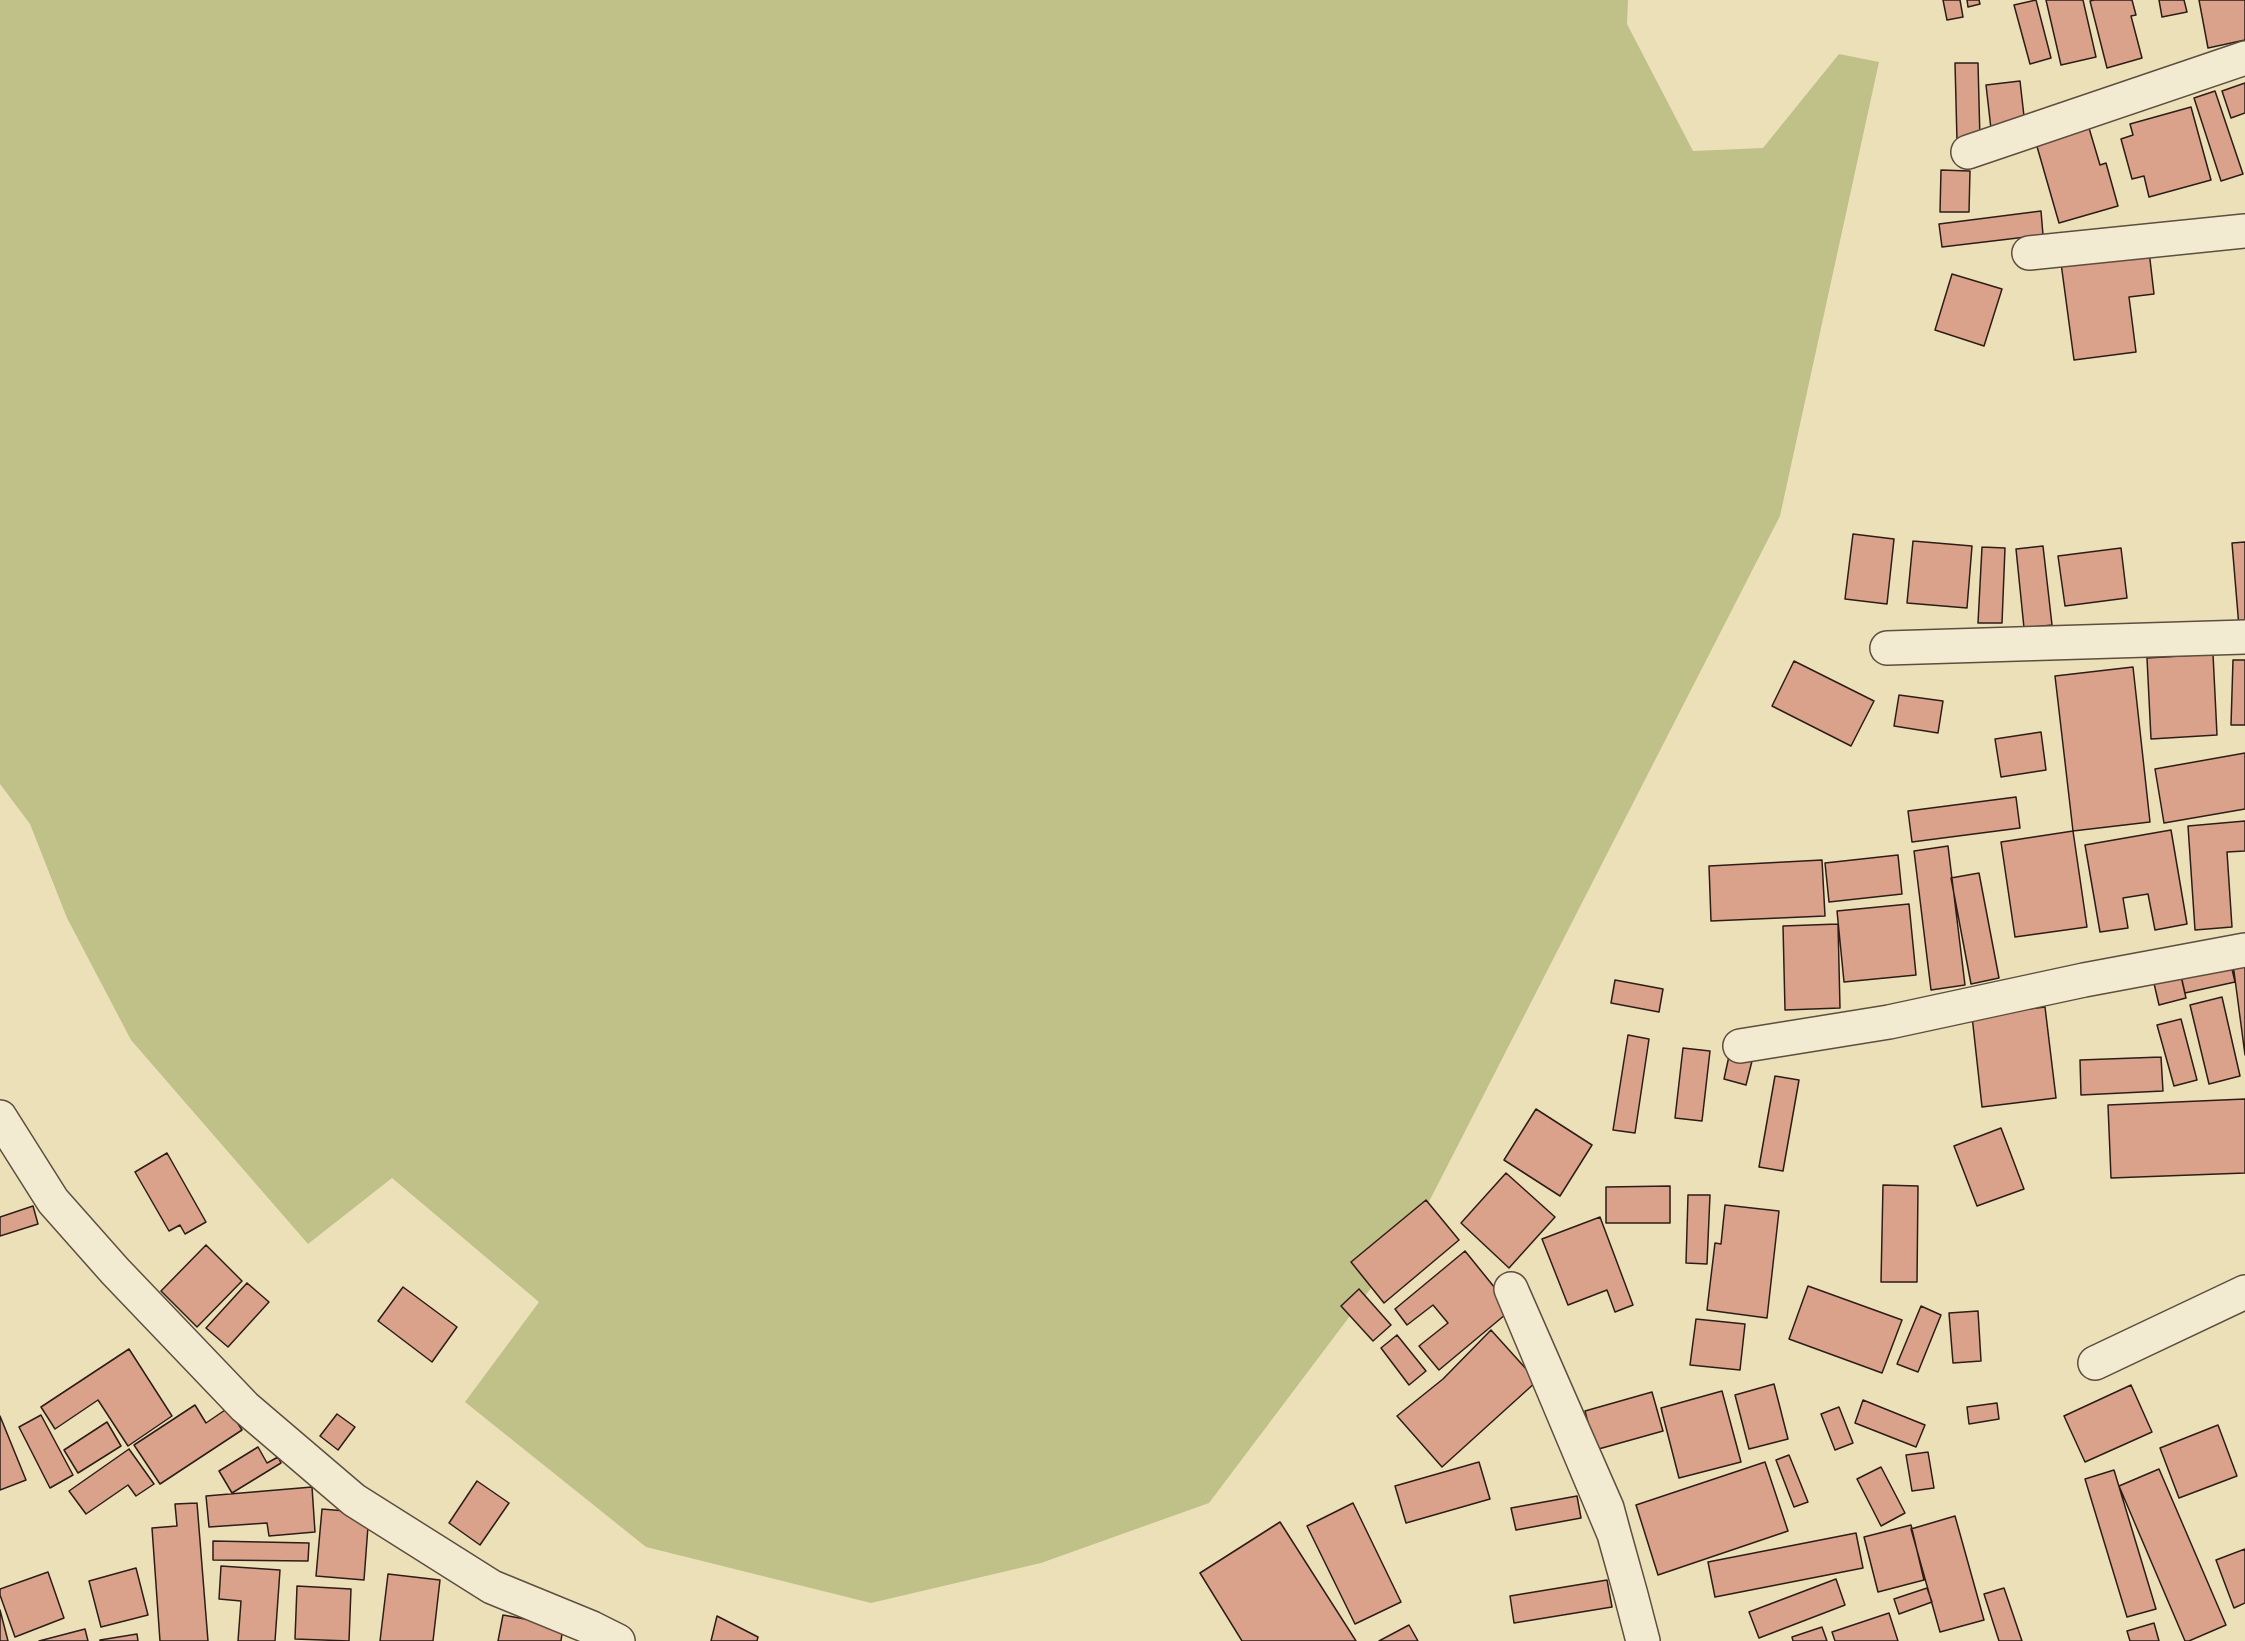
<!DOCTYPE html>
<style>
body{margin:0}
canvas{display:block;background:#ece0b8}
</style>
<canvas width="2245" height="1641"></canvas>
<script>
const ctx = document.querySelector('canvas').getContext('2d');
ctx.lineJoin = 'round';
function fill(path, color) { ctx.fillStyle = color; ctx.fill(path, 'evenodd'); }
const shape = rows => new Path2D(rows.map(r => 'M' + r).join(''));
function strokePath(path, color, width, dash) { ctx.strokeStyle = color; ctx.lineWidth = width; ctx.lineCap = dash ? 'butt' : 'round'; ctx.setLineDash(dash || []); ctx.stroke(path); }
fill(shape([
 [0,0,1628,0,1627,24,1693,151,1763,148,1839,54,1879,62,1780,516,1414,1231,1209,1503,1041,1563,871,1603,646,1547,465,1402,539,1302,392,1178,308,1244,131,1040,67,918,30,824,0,784]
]), '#c0c089');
const building = shape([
 [1943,0,1960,0,1963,17,1947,20,1943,0],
 [1967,0,1979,0,1980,4,1968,7,1967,0],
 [2036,0,2051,58,2030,64,2014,5,2036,0],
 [2046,0,2083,0,2096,57,2061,65,2046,0],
 [2094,0,2132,0,2136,15,2131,16,2142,58,2107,68,2090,1,2094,0],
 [2159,0,2184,0,2187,12,2162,17,2159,0],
 [2199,0,2245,0,2245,40,2208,48,2199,0],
 [1955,63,1978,63,1980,140,1957,141,1955,63],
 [2020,81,2025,125,1991,129,1986,85,2020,81],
 [2245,83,2245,113,2231,118,2222,91,2245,83],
 [2215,91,2243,174,2221,181,2194,98,2215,91],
 [2191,107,2211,180,2149,197,2144,176,2132,179,2121,139,2133,135,2130,124,2191,107],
 [2089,128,2100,165,2106,163,2118,206,2059,223,2036,143,2089,128],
 [1941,170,1970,171,1969,212,1940,212,1941,170],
 [2041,211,2043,235,1942,247,1939,224,2041,211],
 [2149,251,2154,294,2129,297,2136,352,2074,360,2061,263,2149,251],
 [1952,274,2002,289,1984,346,1935,330,1952,274],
 [1853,534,1894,539,1887,604,1845,599,1853,534],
 [1913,541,1972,546,1967,608,1907,603,1913,541],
 [2245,542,2245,626,2239,627,2232,543,2245,542],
 [2043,546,2052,625,2024,628,2016,549,2043,546],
 [1982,547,2005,548,2002,623,1978,623,1982,547],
 [2121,548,2127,598,2065,606,2058,556,2121,548],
 [2213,654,2217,735,2151,739,2147,658,2213,654],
 [2233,660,2245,660,2245,725,2231,725,2233,660],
 [1794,661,1874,701,1851,746,1772,706,1794,661],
 [2133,667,2150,822,2073,831,2055,676,2133,667],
 [1899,695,1943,701,1938,733,1894,726,1899,695],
 [2041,732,2046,770,2001,777,1995,739,2041,732],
 [2245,753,2245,809,2164,823,2155,769,2245,753],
 [2016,797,2020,828,1912,842,1908,811,2016,797],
 [2245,821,2245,851,2227,852,2232,927,2195,930,2188,826,2245,821],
 [2171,830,2187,924,2155,930,2148,894,2123,898,2128,928,2100,932,2085,845,2171,830],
 [2073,831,2087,927,2015,937,2001,842,2073,831],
 [1948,846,1965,985,1931,990,1914,851,1948,846],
 [1898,855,1902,894,1829,902,1825,863,1898,855],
 [1822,860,1825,916,1711,921,1709,866,1822,860],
 [1979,873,1999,978,1971,984,1951,878,1979,873],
 [1909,904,1916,975,1844,982,1837,911,1909,904],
 [1838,924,1840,1008,1785,1010,1783,926,1838,924],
 [2229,956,2235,982,2185,993,2179,967,2229,956],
 [2245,962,2245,1055,2233,964,2245,962],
 [2180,972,2186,998,2159,1005,2153,979,2180,972],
 [1615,980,1663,989,1659,1012,1611,1003,1615,980],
 [2222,997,2240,1076,2209,1084,2190,1005,2222,997],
 [2045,1007,2056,1098,1982,1107,1972,1016,2045,1007],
 [2181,1019,2197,1080,2174,1086,2157,1025,2181,1019],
 [1628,1035,1649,1039,1635,1133,1613,1130,1628,1035],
 [1683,1048,1710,1051,1702,1121,1675,1118,1683,1048],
 [1729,1056,1752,1061,1746,1085,1724,1079,1729,1056],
 [2161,1057,2163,1091,2081,1095,2080,1060,2161,1057],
 [1775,1076,1799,1080,1783,1171,1759,1167,1775,1076],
 [2245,1099,2245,1173,2111,1178,2108,1105,2245,1099],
 [1536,1109,1592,1145,1560,1196,1504,1160,1536,1109],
 [2001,1128,2024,1189,1977,1206,1954,1146,2001,1128],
 [167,1153,206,1222,185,1234,180,1225,169,1231,135,1172,167,1153],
 [1506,1173,1555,1217,1509,1268,1461,1223,1506,1173],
 [1883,1185,1918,1186,1917,1282,1881,1282,1883,1185],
 [1670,1186,1670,1223,1606,1223,1606,1187,1670,1186],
 [1688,1195,1710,1195,1707,1264,1686,1263,1688,1195],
 [1426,1200,1459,1240,1384,1303,1351,1262,1426,1200],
 [1725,1205,1779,1211,1767,1318,1707,1310,1715,1243,1721,1244,1725,1205],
 [33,1206,38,1224,0,1236,0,1217,33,1206],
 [1600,1217,1633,1305,1615,1312,1607,1290,1568,1305,1542,1239,1600,1217],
 [206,1245,242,1281,197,1327,161,1291,206,1245],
 [1465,1251,1512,1309,1439,1370,1419,1346,1448,1323,1433,1305,1407,1325,1395,1309,1465,1251],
 [247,1283,269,1302,228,1347,206,1328,247,1283],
 [1808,1286,1902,1320,1882,1373,1789,1339,1808,1286],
 [403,1287,457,1327,432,1362,378,1321,403,1287],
 [1359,1289,1391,1325,1373,1341,1341,1306,1359,1289],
 [1921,1306,1941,1315,1918,1372,1897,1364,1921,1306],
 [1978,1311,1981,1361,1953,1363,1949,1313,1978,1311],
 [1696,1319,1745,1324,1740,1370,1690,1365,1696,1319],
 [1491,1330,1537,1381,1442,1467,1397,1416,1443,1379,1491,1330],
 [1397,1335,1426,1371,1409,1385,1381,1348,1397,1335],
 [129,1349,172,1416,128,1446,98,1400,55,1429,41,1407,129,1349],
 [1774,1384,1788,1439,1749,1449,1735,1395,1774,1384],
 [2131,1385,2152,1432,2085,1462,2064,1416,2131,1385],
 [1722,1391,1741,1462,1679,1478,1661,1408,1722,1391],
 [1652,1392,1663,1431,1595,1450,1585,1411,1652,1392],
 [1863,1400,1925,1425,1916,1447,1855,1423,1863,1400],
 [1997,1403,1999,1419,1969,1424,1967,1407,1997,1403],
 [195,1405,206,1423,228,1408,242,1430,160,1484,134,1445,195,1405],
 [1839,1407,1853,1443,1835,1450,1821,1414,1839,1407],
 [337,1414,355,1427,338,1450,320,1436,337,1414],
 [41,1415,73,1475,50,1488,19,1427,41,1415],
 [0,1416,26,1480,0,1490,0,1416],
 [107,1422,121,1446,78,1473,64,1450,107,1422],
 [2218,1425,2237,1476,2179,1498,2160,1448,2218,1425],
 [258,1447,267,1463,278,1457,281,1463,232,1493,219,1471,258,1447],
 [129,1449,154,1484,136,1496,128,1485,86,1514,69,1491,129,1449],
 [1928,1452,1934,1488,1912,1491,1906,1455,1928,1452],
 [1789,1455,1808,1502,1794,1507,1776,1460,1789,1455],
 [1479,1462,1490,1499,1406,1523,1395,1486,1479,1462],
 [1765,1462,1788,1531,1658,1575,1636,1505,1765,1462],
 [1881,1467,1905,1513,1881,1526,1857,1479,1881,1467],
 [2159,1469,2226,1625,2189,1641,2185,1641,2119,1486,2159,1469],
 [2114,1470,2156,1609,2127,1617,2085,1479,2114,1470],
 [477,1481,509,1503,480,1545,449,1523,477,1481],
 [312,1487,315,1532,269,1536,267,1523,209,1527,206,1496,312,1487],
 [1577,1496,1581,1518,1516,1530,1511,1508,1577,1496],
 [197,1503,208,1641,160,1641,152,1528,177,1526,175,1504,197,1503],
 [1353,1503,1401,1602,1355,1624,1307,1526,1353,1503],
 [322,1509,369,1513,364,1580,316,1576,322,1509],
 [1955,1516,1984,1620,1940,1632,1911,1529,1955,1516],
 [1280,1522,1356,1641,1242,1641,1200,1573,1280,1522],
 [1911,1525,1924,1580,1878,1592,1864,1537,1911,1525],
 [1856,1533,1863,1568,1715,1597,1708,1562,1856,1533],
 [213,1541,309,1543,308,1561,213,1560,213,1541],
 [2245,1549,2245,1603,2234,1608,2216,1560,2245,1549],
 [221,1566,280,1570,275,1641,238,1641,241,1601,219,1599,221,1566],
 [136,1568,148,1615,101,1627,89,1581,136,1568],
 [48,1572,64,1618,15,1637,0,1595,0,1589,48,1572],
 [388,1574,440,1580,433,1641,380,1641,388,1574],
 [1836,1579,1845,1605,1759,1638,1749,1612,1836,1579],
 [1607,1580,1612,1607,1514,1623,1510,1596,1607,1580],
 [297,1586,351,1589,349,1641,295,1639,297,1586],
 [1927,1588,1932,1602,1899,1614,1894,1599,1927,1588],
 [2004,1588,2022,1641,1999,1641,1984,1594,2004,1588],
 [0,1610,8,1641,0,1641,0,1610],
 [1889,1613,1898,1641,1835,1641,1832,1632,1889,1613],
 [503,1615,563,1626,561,1641,498,1641,503,1615],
 [717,1616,758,1637,757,1641,711,1641,717,1616],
 [2154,1623,2159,1641,2130,1641,2127,1631,2154,1623],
 [1409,1625,1418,1641,1379,1641,1409,1625],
 [1822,1627,1827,1641,1793,1641,1792,1637,1822,1627],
 [85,1629,88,1641,39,1641,85,1629],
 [137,1634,138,1641,100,1641,100,1640,137,1634]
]);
fill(building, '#daa18b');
strokePath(building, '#2d1d17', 1.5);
const minor = shape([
 [1968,152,2245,58],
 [2029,253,2245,231],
 [1887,648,2245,637],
 [1740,1046,1889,1022,2084,980,2245,950],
 [0,1117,53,1201,115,1271,245,1407,354,1500,492,1587,592,1628,618,1641],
 [2095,1363,2245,1292],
 [1614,1534,1511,1289,1607,1508,1614,1534,1631,1595,1643,1641]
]);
strokePath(minor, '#5d4e3f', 36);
strokePath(minor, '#f3ebd1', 33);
</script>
